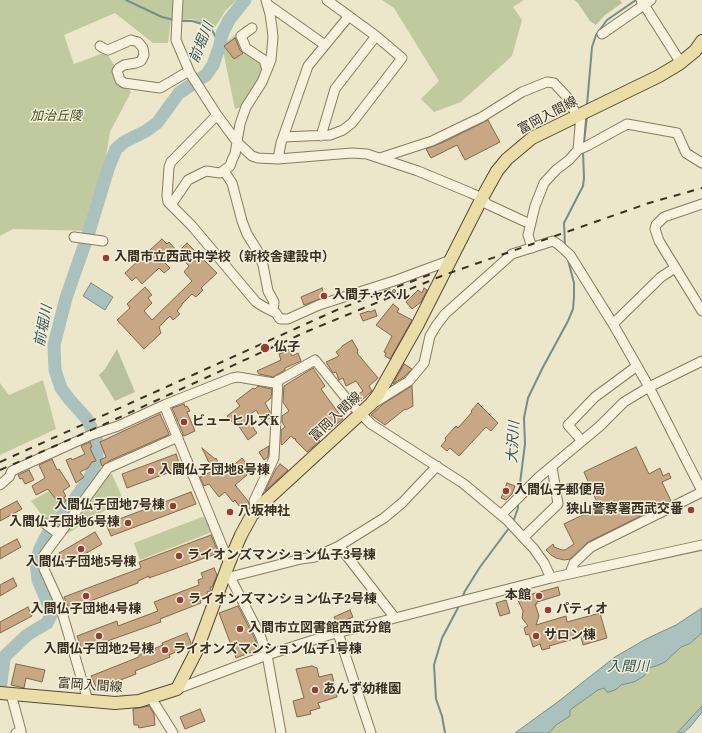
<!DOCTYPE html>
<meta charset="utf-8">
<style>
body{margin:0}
canvas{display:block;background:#ece6cb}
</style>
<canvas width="702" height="733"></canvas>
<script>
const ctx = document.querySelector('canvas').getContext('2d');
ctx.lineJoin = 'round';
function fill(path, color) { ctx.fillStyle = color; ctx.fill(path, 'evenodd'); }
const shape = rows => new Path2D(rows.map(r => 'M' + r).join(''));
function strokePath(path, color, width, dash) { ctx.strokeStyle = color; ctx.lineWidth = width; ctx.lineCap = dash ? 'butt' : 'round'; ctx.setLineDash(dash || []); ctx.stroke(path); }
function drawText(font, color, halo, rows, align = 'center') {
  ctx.font = font + ' "Source Serif 4","Noto Sans JP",serif'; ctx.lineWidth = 3; ctx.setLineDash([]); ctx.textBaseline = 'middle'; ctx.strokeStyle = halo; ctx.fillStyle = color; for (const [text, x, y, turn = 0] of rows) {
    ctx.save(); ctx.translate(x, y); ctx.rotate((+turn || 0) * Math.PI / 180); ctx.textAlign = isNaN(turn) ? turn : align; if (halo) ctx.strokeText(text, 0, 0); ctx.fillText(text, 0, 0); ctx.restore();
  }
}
fill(shape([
 [0,0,237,0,226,10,212,32,193,19,171,21,168,43,153,43,115,13,64,35,74,64,106,52,131,92,110,132,94,231,13,229,0,236],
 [382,0,524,0,513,7,522,20,512,56,461,102,434,112,421,99,439,81,394,8],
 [236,34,247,50,264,66,257,83,242,107,235,109,222,46],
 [43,380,56,429,0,455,0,383,9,395],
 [112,474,122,497,120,505,104,511,65,535,109,475],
 [49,491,60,506,48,523,31,501],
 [202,517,207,518,212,532,140,560,134,543],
 [702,633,702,706,677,733,549,733,556,725,570,716,570,710,585,698,598,690,605,688,617,689,621,685,628,684,644,676,649,668,656,666,665,662,681,647,689,644]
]), '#c1ca9f');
fill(shape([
 [574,0,620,0,622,3,605,15,596,25,590,21,578,3],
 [117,349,135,392,115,401,99,375,105,369]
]), '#b8c09e');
const water = shape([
 [91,283,113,297,105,310,83,296,91,283],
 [702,608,702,633,689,644,681,647,665,662,656,666,649,668,644,676,634,682,621,685,617,689,609,692,607,692,604,688,598,690,570,710,570,716,556,725,549,733,515,733,559,701,615,657,646,639,676,625,702,608],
 [702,706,702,712,691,726,683,733,677,733,702,706]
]);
fill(water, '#abc1bd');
strokePath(water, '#728f8b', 1);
strokePath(shape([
 [126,0,162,17,174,20],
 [180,21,192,21,202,24,212,30,220,45],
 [587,105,592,47,596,35,607,20,636,0],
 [584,143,587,116],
 [565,246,564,223,583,186,584,178,583,151],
 [519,491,525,444,524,418,528,398,542,369,568,321,573,309,574,297,574,283,568,260],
 [513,522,518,508,518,502],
 [462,598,465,591,480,567,509,528],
 [0,656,5,656],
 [445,733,442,716,436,699,434,665,442,638,460,604]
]), '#728f8b', 2);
strokePath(shape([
 [0,690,4,660,5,656,27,635,47,623,52,613,38,580,36,562,40,549,47,535,80,492,89,479,96,463,98,445,96,438,87,419,69,399,61,388,55,370,54,345,66,298,88,235,108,169,116,149,124,142,146,131,157,123,179,93,206,75,213,65,220,45,222,34,229,20,245,0]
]), '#abc1bd', 13);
const building = shape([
 [235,38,240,50,243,53,234,59,224,46,235,38],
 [488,120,500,142,465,160,457,145,431,158,426,149,446,141,488,120],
 [162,239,167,244,169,242,177,251,165,263,170,268,164,273,159,268,142,284,136,277,132,281,125,273,162,239],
 [187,243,217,273,201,288,203,290,196,297,192,294,182,304,182,305,177,311,180,314,173,320,170,316,159,327,161,333,144,349,117,320,130,308,127,304,145,287,152,295,148,298,152,303,144,311,152,320,192,281,184,272,189,266,177,253,187,243],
 [322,288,325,297,304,305,301,297,322,288],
 [424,288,427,290,421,302,412,309,406,302,418,290,422,293,424,288],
 [393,304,399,309,397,312,412,320,390,359,385,356,386,353,384,352,392,336,376,325,393,304],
 [375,310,377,316,363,321,360,314,369,311,370,312,375,310],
 [352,340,358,350,357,353,378,378,369,386,372,391,361,401,357,395,363,391,356,381,346,386,343,378,339,380,336,372,333,373,326,362,339,356,336,352,342,347,342,346,352,340],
 [289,350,292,356,298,353,301,361,285,368,285,370,273,377,259,374,257,371,281,360,279,354,289,350],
 [404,364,412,369,405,376,393,384,404,364],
 [313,368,325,386,321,389,343,419,329,430,324,424,312,432,320,441,307,452,296,441,295,438,294,439,291,436,282,445,281,444,281,430,285,427,282,422,282,416,289,411,283,402,284,386,313,368],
 [258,386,272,389,271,398,265,403,270,412,270,418,263,422,256,410,246,417,257,433,248,440,236,422,234,424,227,416,240,406,236,401,253,388,255,389,258,386],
 [412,386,413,406,406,410,405,409,385,425,371,415,383,404,412,386],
 [478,403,498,423,491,431,486,427,459,456,450,448,447,451,441,446,446,440,445,438,456,426,458,428,472,412,471,411,478,403],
 [184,404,185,407,187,406,190,411,187,412,195,431,184,436,172,408,184,404],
 [160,414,169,434,168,435,111,460,102,466,100,460,106,457,100,442,160,414],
 [90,442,92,447,90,448,96,461,92,462,88,468,80,472,84,477,76,483,66,460,71,458,72,460,85,454,81,446,90,442],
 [269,446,268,457,264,460,259,452,269,446],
 [636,447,649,474,660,468,663,476,669,473,671,478,662,482,671,501,588,542,570,559,564,560,556,558,551,555,546,550,553,544,554,547,562,550,565,550,574,544,564,524,599,507,584,472,636,447],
 [202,448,215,459,216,458,223,474,242,458,249,467,244,471,247,475,235,485,248,501,249,504,245,507,242,503,239,506,235,500,233,502,225,492,219,497,209,484,204,486,200,477,213,471,202,448],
 [176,454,181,468,127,488,122,474,176,454],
 [52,459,57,470,59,469,70,486,63,491,66,496,64,497,66,501,60,505,48,489,36,495,32,486,45,478,39,465,52,459],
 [280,464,288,470,265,491,276,469,280,464],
 [29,470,34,480,25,484,22,478,20,479,18,475,29,470],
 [507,483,515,486,512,494,506,500,501,498,507,483],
 [191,492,196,504,111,536,106,524,191,492],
 [17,501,22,509,0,521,0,510,17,501],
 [95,532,102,544,66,565,59,553,95,532],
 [211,535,219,554,217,555,216,554,149,578,149,576,138,581,138,583,69,609,64,597,141,568,139,562,211,535],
 [17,539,21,547,0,559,0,548,17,539],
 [214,568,217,575,212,587,210,587,211,591,207,592,208,597,200,601,201,603,160,619,161,622,82,650,77,636,117,621,118,626,158,611,154,602,199,585,198,580,203,578,201,573,214,568],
 [13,578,17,586,0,596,0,585,13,578],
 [558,587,560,595,537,602,537,604,535,604,539,616,536,625,566,616,567,622,600,613,607,638,583,645,581,637,549,646,550,648,542,650,540,644,533,647,529,634,526,635,524,628,528,626,522,618,523,611,517,598,558,587],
 [506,600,510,613,500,616,496,603,506,600],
 [238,606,254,637,259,649,236,658,219,613,238,606],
 [28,607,32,616,0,633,0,622,28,607],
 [350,610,353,617,337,624,334,617,350,610],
 [187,633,191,643,190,646,169,655,170,657,135,671,136,674,97,689,91,676,139,657,139,655,163,645,162,643,187,633],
 [16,664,45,670,42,682,26,678,24,688,11,685,16,664],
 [312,666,317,668,319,677,332,674,337,697,318,703,320,708,310,711,311,714,297,717,293,701,304,698,296,669,312,666],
 [149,706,154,714,155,725,139,728,138,725,134,725,133,709,149,706],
 [200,709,205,721,185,729,180,717,200,709]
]);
fill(building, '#c7a784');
strokePath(building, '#866748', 1);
const minor = shape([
 [178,0,176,40,190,73,217,115,237,142,252,156,258,158,278,159,352,153,367,154,418,171,471,193,482,198,487,204,530,224],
 [641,0,681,63],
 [267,4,325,45],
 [252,28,241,36,246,48,264,60,267,70],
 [602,34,651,0],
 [100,46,103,48,108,50,131,40,138,42,143,48,144,55,141,61,136,63,124,65,119,68,117,71,120,80,124,83,160,88,189,71],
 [217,115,171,162,169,167,167,196,168,202,192,226,256,302,264,307,276,313,280,319,288,319,319,305,397,280,451,260],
 [321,136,335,89,376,36],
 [283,137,330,135,343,130,352,123,402,58,376,36,327,0],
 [578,150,587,146,627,124,677,133,686,153,702,163],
 [380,158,432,141,461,127,482,117,522,92,547,82,554,83,567,97,577,116],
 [278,159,281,143,308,66,349,16],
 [224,171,232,183,242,221,247,234,257,250,263,265,268,291,274,302,273,311],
 [702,204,664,217,656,225,655,229,659,241,702,311],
 [171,205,188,180,206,171,220,173,230,166,232,160,235,154,240,124,246,107,262,82,271,60,273,37,272,28,270,14,266,0],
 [74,237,103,241],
 [532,248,528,235,535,206,544,183,556,170,569,160,578,150,581,114],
 [613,324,661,277,675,268],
 [374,403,409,381,424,363,430,336,436,326,445,314,512,254,553,241,559,245,570,255,613,324,649,387,702,491],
 [164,405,207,509,229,563],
 [582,441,568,425,595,397,637,366],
 [0,485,9,477,12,471,16,469,91,435,118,426,164,405,232,378,238,377,274,383,315,360,350,403,371,424,464,484,507,520,534,549,544,563,551,578],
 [256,510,254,501,274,458,278,380],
 [501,515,539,477,600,426,624,402,649,387,702,361],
 [44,523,59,534],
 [524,537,558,504,552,467],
 [339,546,395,618],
 [570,573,574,563,591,547,702,492],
 [225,577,230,577,260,635,267,655,281,733],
 [230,577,301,559,315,557,339,546,384,518,402,503,437,466],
 [338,633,371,733],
 [177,689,267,655,329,635,551,578,702,545],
 [11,694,21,731,16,733],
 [151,698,173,733],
 [88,701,59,602,44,569,44,555,108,468,178,437]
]);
const major = shape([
 [0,693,115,703,139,701,177,689,196,652,229,563,241,535,252,515,261,505,371,404,378,395,418,324,482,198,497,171,507,159,532,138,659,76,679,64,695,51,702,41]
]);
strokePath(minor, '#887a60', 11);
strokePath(major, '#574834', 14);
strokePath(minor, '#f7f2de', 9);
strokePath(major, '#ebdda7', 12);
strokePath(shape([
 [0,462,339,309,431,274],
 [0,470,105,424,308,331,444,275,649,203,702,188]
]), '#3a3022', 2, [7, 7]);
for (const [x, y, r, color] of [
 [106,258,4,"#933e35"],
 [324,296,4,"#933e35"],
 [265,348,5,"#933e35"],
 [184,422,4,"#933e35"],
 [151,471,4,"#933e35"],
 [506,491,4,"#933e35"],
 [173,506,4,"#933e35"],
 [691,510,4,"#933e35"],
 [230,512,4,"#933e35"],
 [128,523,4,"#933e35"],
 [81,549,4,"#933e35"],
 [179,556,4,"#933e35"],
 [86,596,4,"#933e35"],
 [539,596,4,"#933e35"],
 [180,600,4,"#933e35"],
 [548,610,4,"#933e35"],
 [240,629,4,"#933e35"],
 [99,636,4,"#933e35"],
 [536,636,4,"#933e35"],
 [165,650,4,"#933e35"],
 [315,690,4,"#933e35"]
]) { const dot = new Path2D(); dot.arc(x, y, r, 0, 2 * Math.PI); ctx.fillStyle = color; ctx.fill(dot); strokePath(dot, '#f4efda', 1.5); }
drawText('13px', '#3a3022', '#f4efda', [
 ["富岡入間線",548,116,-28],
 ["富岡入間線",336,417,-43],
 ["富岡入間線",90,686,4]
]);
drawText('italic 13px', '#46552b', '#f4efda', [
 ["加治丘陵",56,117]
]);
drawText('bold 13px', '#3a3022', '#f4efda', [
 ["入間市立西武中学校（新校舎建設中）",114,258],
 ["入間チャペル",332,296],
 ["仏子",274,348],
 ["ビューヒルズK",192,422],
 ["入間仏子団地8号棟",159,471],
 ["入間仏子郵便局",514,491],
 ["入間仏子団地7号棟",165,506,"right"],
 ["狭山警察署西武交番",683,510,"right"],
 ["八坂神社",238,512],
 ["入間仏子団地6号棟",120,523,"right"],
 ["ライオンズマンション仏子3号棟",187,556],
 ["入間仏子団地5号棟",81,563,"center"],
 ["本館",531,596,"right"],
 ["ライオンズマンション仏子2号棟",188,600],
 ["入間仏子団地4号棟",86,610,"center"],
 ["パティオ",556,610],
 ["入間市立図書館西武分館",248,629],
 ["サロン棟",544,636],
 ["入間仏子団地2号棟",99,650,"center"],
 ["ライオンズマンション仏子1号棟",173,650],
 ["あんず幼稚園",323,690]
], 'left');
drawText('italic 14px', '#335758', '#f4efda', [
 ["前堀川",202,43,-68],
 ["前堀川",44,326,-79],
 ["大沢川",514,442,-87],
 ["入間川",628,667]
]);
</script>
